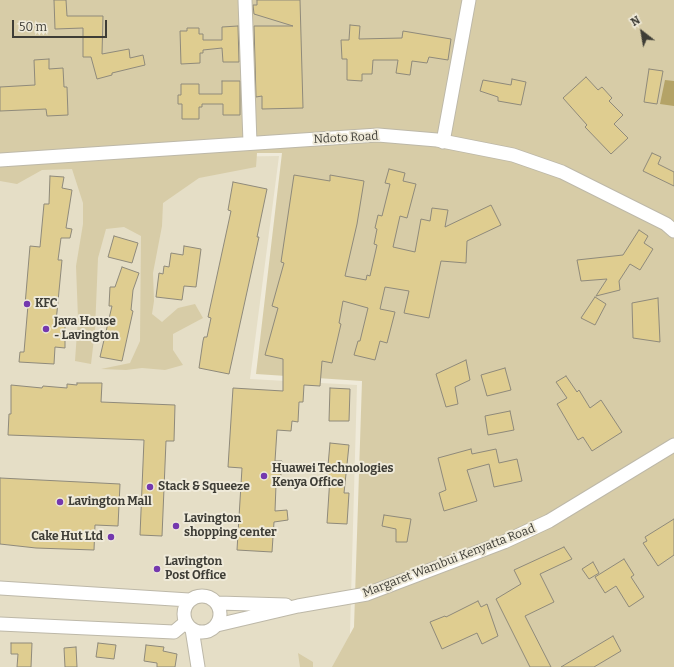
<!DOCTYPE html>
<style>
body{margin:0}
#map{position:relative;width:674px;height:667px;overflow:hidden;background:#efead9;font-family:Bitter,serif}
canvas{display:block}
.north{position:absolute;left:622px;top:12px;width:40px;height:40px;-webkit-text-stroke:3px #efead9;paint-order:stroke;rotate:329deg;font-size:11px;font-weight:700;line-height:16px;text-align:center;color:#3e3d36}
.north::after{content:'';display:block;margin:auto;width:14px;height:18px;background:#3e3d36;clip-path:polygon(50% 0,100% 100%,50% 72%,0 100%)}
.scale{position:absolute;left:12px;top:20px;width:95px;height:18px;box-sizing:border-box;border:2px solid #3e3d36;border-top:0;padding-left:5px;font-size:12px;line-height:14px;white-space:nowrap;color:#3e3d36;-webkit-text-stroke:3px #efead9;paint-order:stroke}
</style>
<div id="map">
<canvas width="674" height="667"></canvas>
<div class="north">N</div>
<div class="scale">50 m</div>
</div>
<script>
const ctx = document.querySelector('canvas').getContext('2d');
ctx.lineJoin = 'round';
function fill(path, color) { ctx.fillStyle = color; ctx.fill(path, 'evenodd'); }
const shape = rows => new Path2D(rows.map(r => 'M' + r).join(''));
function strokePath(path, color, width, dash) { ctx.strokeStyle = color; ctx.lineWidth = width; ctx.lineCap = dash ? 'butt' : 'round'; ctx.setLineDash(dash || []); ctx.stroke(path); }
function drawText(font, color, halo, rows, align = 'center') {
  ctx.font = font + ' Bitter,serif'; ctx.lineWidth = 4; ctx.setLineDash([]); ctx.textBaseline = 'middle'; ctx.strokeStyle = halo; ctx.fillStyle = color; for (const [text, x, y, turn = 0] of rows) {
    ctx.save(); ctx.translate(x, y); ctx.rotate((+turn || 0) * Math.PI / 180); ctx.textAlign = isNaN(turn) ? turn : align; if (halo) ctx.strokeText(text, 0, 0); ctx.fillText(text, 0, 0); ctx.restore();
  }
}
fill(shape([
 [279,156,250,379,357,385,349,667,0,667,0,160]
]), '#e5dec6');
fill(shape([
 [0,0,674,0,674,667,332,667,354,627,362,381,256,374,282,153,257,153,256,167,199,178,163,203,162,226,153,273,154,301,152,314,162,322,178,308,195,304,203,318,173,334,173,350,183,365,165,370,142,368,126,370,101,369,130,363,140,341,141,236,124,227,106,229,98,258,95,330,91,364,75,361,78,318,76,266,83,224,83,203,72,169,42,170,17,184,0,181],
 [298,653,313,662,313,667,300,667]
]), '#d7cca7');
fill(shape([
 [665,80,674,81,674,106,660,104]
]), '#b4a367');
const building = shape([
 [54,0,66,0,67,16,103,16,102,54,129,49,130,58,143,55,145,65,112,73,112,75,97,79,91,57,83,57,83,28,55,29,54,0],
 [257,0,300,0,303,108,262,109,262,96,256,97,254,26,293,26,254,14,253,5,257,5,257,0],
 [350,25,360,26,359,39,402,38,403,31,451,39,448,60,429,57,427,63,412,61,410,75,396,73,398,60,373,60,372,74,362,74,362,81,347,80,347,59,342,59,341,40,349,40,350,25],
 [238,26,239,62,223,62,222,48,203,50,203,53,200,53,200,63,181,64,180,31,187,31,187,28,199,28,199,34,203,34,203,40,222,40,222,27,238,26],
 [49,59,49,69,63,68,64,87,67,87,68,115,47,116,46,109,0,111,0,87,35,85,34,60,49,59],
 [649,69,663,71,657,104,644,102,649,69],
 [586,77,598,90,602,87,612,98,609,101,623,115,614,124,628,138,611,154,585,127,587,125,563,98,586,77],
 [512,79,526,82,521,105,498,101,498,97,480,91,483,80,511,85,512,79],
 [222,81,240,81,240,115,223,115,223,104,202,104,202,107,199,107,199,119,182,119,182,104,178,104,178,95,181,95,181,84,199,84,199,94,222,94,222,81],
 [652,153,661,157,658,164,674,172,674,186,643,171,652,153],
 [389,169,405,173,403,181,416,184,407,218,400,216,393,247,415,252,421,219,430,221,432,208,448,210,445,227,491,205,501,225,467,241,466,263,441,261,429,318,404,313,409,291,385,287,380,309,395,312,387,343,380,341,375,360,354,355,358,341,360,341,368,308,343,301,339,323,341,324,332,363,322,361,320,386,304,385,303,402,299,402,298,422,292,421,291,431,277,430,275,461,282,461,280,485,276,485,275,511,287,510,288,520,274,522,272,552,237,550,242,468,228,467,233,388,283,391,283,359,265,355,278,308,272,306,284,263,281,262,294,175,330,181,330,175,364,181,357,224,345,276,366,280,367,275,370,276,377,245,374,244,377,229,375,228,378,215,382,216,390,184,385,183,389,169],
 [50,176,64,177,62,188,72,190,66,228,72,229,70,238,61,238,58,260,62,260,56,322,65,323,65,348,55,347,54,364,19,362,20,352,24,352,28,305,25,305,30,246,40,247,44,204,49,204,50,176],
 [233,182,267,189,257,237,259,237,229,374,199,368,203,341,204,337,207,337,211,318,208,317,231,211,228,210,233,182],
 [639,230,648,236,644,243,653,249,640,270,630,264,619,281,620,290,596,296,607,279,581,281,577,260,623,255,639,230],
 [114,236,138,243,132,263,108,257,114,236],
 [184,246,201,249,196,287,184,286,182,300,156,297,159,273,163,274,164,266,169,267,171,253,183,255,184,246],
 [122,267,139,273,133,290,131,310,133,311,122,361,100,357,112,306,109,306,110,287,115,287,122,267],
 [595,297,606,304,595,325,581,318,595,297],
 [658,298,660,342,633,338,632,303,658,298],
 [466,360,470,380,455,387,458,404,446,407,436,374,466,360],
 [505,368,511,390,487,396,481,375,505,368],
 [566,376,577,392,579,390,590,408,601,400,622,432,592,451,583,437,578,440,557,404,567,398,556,382,566,376],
 [77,383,102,383,101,402,175,405,174,441,166,441,162,536,140,535,144,440,8,435,9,414,11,414,11,385,42,388,43,386,67,388,67,384,77,385,77,383],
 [330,388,350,389,349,421,329,421,330,388],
 [510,411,514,430,488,435,485,416,510,411],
 [330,443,349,445,344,493,349,493,347,524,327,523,330,477,327,477,330,443],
 [471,449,472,454,496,449,499,463,517,459,522,481,494,487,489,464,467,470,477,501,444,511,439,493,446,490,438,458,471,449],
 [0,478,120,484,118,526,95,525,94,550,36,548,0,544,0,478],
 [384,515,411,519,407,542,396,542,396,529,382,526,384,515],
 [674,519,674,555,658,566,643,543,647,541,645,537,674,519],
 [564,547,572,559,540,574,554,602,525,616,551,667,530,667,496,599,521,584,514,570,564,547],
 [624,559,634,575,631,577,644,597,629,607,616,586,605,593,595,577,624,559],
 [593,562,599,573,589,579,582,569,593,562],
 [478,601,481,607,487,604,498,636,482,644,477,633,442,649,430,622,445,616,446,617,478,601],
 [613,636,621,651,594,667,561,667,613,636],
 [11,643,32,643,31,667,17,667,18,654,11,654,11,643],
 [98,643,116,645,114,659,96,657,98,643],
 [146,645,164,647,163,651,177,654,175,667,157,667,157,663,144,661,146,645],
 [76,647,77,667,65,667,64,648,76,647]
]);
fill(building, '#dfcd90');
strokePath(building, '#8f8a7b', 1);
const minor = shape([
 [245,0,250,143],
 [443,142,469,0],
 [0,160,378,135,437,140,513,155,562,172,666,224,674,231],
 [0,588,189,600],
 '184 614a18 18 0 1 1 36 0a18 18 0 1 1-36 0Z',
 [218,603,286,605],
 [0,624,174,632,186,622],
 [217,625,298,606,367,594,504,542,549,521,674,445],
 [192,629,198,667]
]);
strokePath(minor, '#bdb8a8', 15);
strokePath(minor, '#fff', 13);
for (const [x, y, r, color] of [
 [27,304,4,"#7438ae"],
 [46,329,4,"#7438ae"],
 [264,476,4,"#7438ae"],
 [150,487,4,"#7438ae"],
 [60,502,4,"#7438ae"],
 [176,526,4,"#7438ae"],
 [111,537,4,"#7438ae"],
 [157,569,4,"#7438ae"]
]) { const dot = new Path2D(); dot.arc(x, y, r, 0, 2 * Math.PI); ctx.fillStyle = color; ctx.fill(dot); strokePath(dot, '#efead9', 1.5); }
drawText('12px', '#3e3d36', '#efead9', [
 ["Ndoto Road",346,138,-3],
 ["Margaret Wambui Kenyatta Road",449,561,-21]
]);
drawText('bold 12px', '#3e3d36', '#efead9', [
 ["KFC",35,304],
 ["Java House",54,322],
 ["- Lavington",54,336],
 ["Huawei Technologies",272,469],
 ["Kenya Office",272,483],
 ["Stack & Squeeze",158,487],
 ["Lavington Mall",68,502],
 ["Lavington",184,519],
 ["shopping center",184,533],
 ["Cake Hut Ltd",103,537,"right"],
 ["Lavington",165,562],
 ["Post Office",165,576]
], 'left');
</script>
